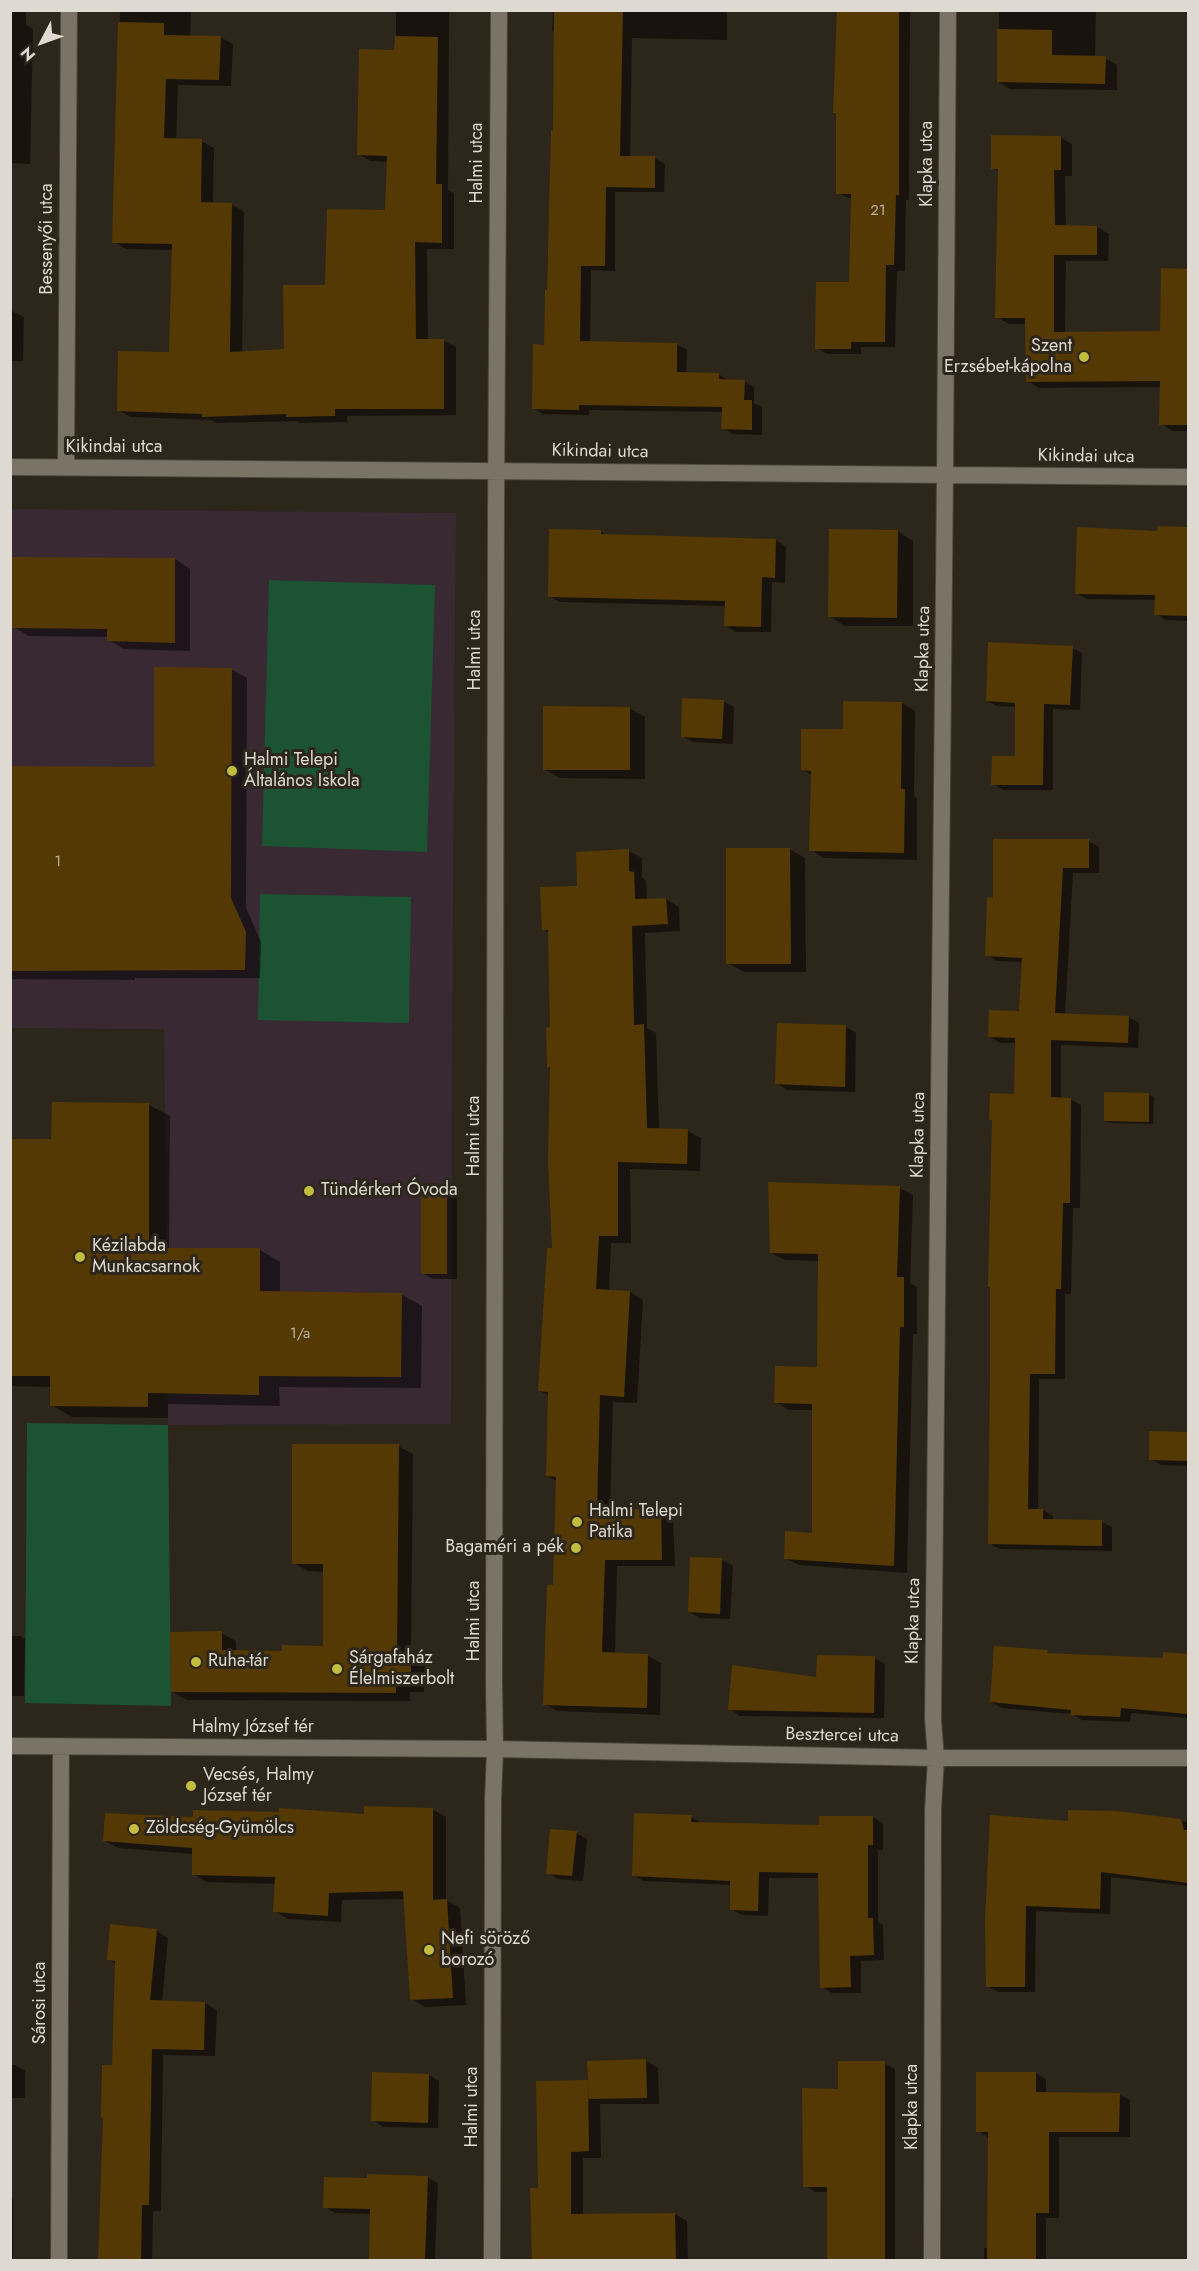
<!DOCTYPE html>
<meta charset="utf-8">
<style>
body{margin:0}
#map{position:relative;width:1199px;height:2271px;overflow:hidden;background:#2d261a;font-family:Jost,sans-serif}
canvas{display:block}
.frame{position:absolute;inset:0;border:12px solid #ded9d1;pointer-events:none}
.north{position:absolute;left:12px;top:12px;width:60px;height:60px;-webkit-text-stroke:4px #2d261a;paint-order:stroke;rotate:229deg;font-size:16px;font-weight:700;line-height:24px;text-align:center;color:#ded9d1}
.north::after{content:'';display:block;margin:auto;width:21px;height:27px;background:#ded9d1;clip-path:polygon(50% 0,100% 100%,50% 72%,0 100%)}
</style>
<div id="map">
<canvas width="1199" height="2271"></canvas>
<div class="frame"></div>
<div class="north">N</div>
</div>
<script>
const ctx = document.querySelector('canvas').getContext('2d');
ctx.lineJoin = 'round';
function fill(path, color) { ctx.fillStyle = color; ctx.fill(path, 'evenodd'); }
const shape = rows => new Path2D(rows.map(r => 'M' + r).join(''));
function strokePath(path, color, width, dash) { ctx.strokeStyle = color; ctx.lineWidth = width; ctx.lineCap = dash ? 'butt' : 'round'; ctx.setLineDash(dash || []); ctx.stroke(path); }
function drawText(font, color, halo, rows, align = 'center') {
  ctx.font = font + ' Jost,sans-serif'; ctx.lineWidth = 6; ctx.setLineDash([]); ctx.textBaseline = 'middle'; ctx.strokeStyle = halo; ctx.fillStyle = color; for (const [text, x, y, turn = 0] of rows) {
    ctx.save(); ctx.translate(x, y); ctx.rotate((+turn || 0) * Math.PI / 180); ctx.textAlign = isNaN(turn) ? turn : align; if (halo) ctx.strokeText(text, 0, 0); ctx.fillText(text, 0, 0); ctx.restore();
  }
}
fill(shape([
 [11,509,456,513,452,1033,451,1424,168,1425,164,1029,11,1028]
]), '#392933');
fill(shape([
 [269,580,435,585,427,852,262,846],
 [260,894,411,897,409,1023,258,1020],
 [27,1423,168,1425,171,1706,25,1703]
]), '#1c5333');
fill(shape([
 [10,10,26,10,26,25,33,29,30,164,10,163],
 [120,10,191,10,190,37,220,37,233,44,231,86,178,85,176,140,201,141,214,148,213,204,231,204,244,212,242,353,286,351,326,286,387,212,388,162,371,161,358,154,396,51,396,10,449,10,448,190,454,193,454,249,427,249,428,340,443,340,456,347,456,415,347,416,347,422,300,423,296,421,216,423,211,420,131,417,118,410,171,354,173,250,126,249,114,242],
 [553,10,727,10,727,40,632,38,630,157,655,158,665,164,664,192,615,192,615,271,591,270,590,342,676,344,687,350,686,374,718,374,728,380,744,381,754,387,754,403,762,407,762,435,733,434,723,428,723,412,589,410,589,415,543,414,533,408,545,346,552,131,554,131,556,33,552,31],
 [838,10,910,10,909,200,906,200,905,271,897,271,895,347,861,347,861,354,827,354,817,348,850,284,852,199,837,193],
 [999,10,1096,10,1095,58,1105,58,1117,65,1117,90,1010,89,998,82],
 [1060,137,1072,144,1072,176,1065,176,1066,227,1097,227,1109,234,1108,261,1066,261,1065,334,1162,333,1163,270,1188,270,1188,431,1173,431,1161,424,1161,387,1039,388,1027,381,1027,324,1009,324,997,317,1000,172,992,168],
 [10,310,24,317,23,361,10,361],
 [1159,527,1188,529,1188,621,1166,620,1156,614,1156,600,1087,599,1076,593,1159,533],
 [600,531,608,536,776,540,786,547,785,583,772,582,771,632,736,632,726,626,726,606,560,602,549,596],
 [897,531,913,541,913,626,845,626,829,616],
 [175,559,190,569,190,651,124,649,109,640,109,637,29,636,13,627],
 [1072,648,1082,653,1080,710,1053,709,1053,790,1003,790,993,784,1017,757,1016,707,997,706,987,701],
 [231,669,247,678,246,908,261,942,260,978,135,978,135,980,10,979,10,767,155,768],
 [723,701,734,707,733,744,693,742,682,736],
 [902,703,915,711,914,796,917,798,917,860,824,858,811,850,812,775,802,769,844,731],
 [629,708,645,717,645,779,560,778,544,769],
 [1088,841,1099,847,1099,873,1073,873,1065,1015,1128,1017,1139,1023,1138,1048,1061,1045,1061,1099,1070,1099,1081,1105,1080,1208,1073,1208,1071,1294,1065,1294,1065,1379,1039,1379,1038,1510,1043,1510,1053,1516,1053,1520,1102,1522,1112,1527,1112,1551,1000,1549,989,1543,1015,1095,1016,1043,1000,1043,990,1037,1021,1013,1023,962,997,961,987,955,994,899],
 [789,849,805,858,806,972,744,972,728,963],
 [629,851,642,858,642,878,646,881,647,900,666,899,679,907,680,931,645,933,647,1028,656,1033,659,1130,688,1131,701,1138,700,1171,630,1169,631,1243,611,1243,609,1291,630,1292,643,1300,637,1403,613,1402,610,1510,660,1510,673,1518,675,1566,617,1566,615,1654,648,1656,661,1663,660,1715,558,1711,545,1704,555,1587,557,1481,547,1476,549,1396,540,1391,554,1249,551,1068,549,1067,551,1029,549,933,543,929,579,887],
 [846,1027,856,1033,855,1092,787,1090,777,1083],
 [1149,1095,1154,1097,1153,1124,1110,1123,1105,1121],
 [149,1105,170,1116,169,1249,260,1250,280,1262,280,1293,401,1294,422,1306,421,1388,279,1387,280,1406,168,1404,168,1418,72,1417,51,1405,51,1387,10,1386,10,1140,53,1141],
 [447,1188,457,1194,457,1279,433,1279,422,1273],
 [900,1188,913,1195,910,1283,917,1287,917,1334,913,1334,907,1573,799,1565,785,1558,814,1535,814,1410,789,1410,775,1402,819,1368,819,1261,785,1260,771,1253],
 [1151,1433,1188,1433,1188,1466,1161,1465,1150,1459],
 [398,1446,413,1454,411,1655,425,1664,424,1692,410,1692,410,1701,187,1700,172,1692,221,1633,236,1641,236,1652,283,1652,325,1647,325,1572,308,1571,293,1563],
 [692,1558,722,1560,733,1566,730,1619,700,1618,689,1612],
 [10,1636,20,1636,25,1639,24,1696,10,1696],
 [1047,1652,1052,1655,1164,1660,1164,1654,1188,1656,1188,1718,1131,1713,1130,1722,1082,1720,1072,1714,1002,1708,991,1702],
 [874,1658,885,1664,884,1718,740,1716,730,1709],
 [432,1809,446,1817,446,1900,460,1908,466,2005,425,2007,412,1999,405,1899,342,1900,341,1922,288,1919,274,1911,276,1884,207,1882,193,1874,194,1854,118,1848,105,1841,194,1819,365,1815],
 [1116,1813,1188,1822,1188,1886,1111,1877,1110,1914,1036,1911,1035,1992,998,1992,987,1986,987,1921,1069,1823],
 [691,1817,702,1823,820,1826,873,1817,883,1824,883,1850,878,1850,878,1922,883,1925,884,1960,861,1961,861,1993,832,1993,822,1987,819,1878,769,1878,768,1916,742,1915,731,1909,732,1885,644,1881,633,1875],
 [576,1833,587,1839,583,1881,558,1879,548,1873],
 [157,1931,168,1938,162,2002,205,2003,217,2010,215,2056,163,2055,161,2211,153,2211,152,2260,100,2260,105,2118,114,2067,116,1964,108,1959],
 [646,2061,658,2068,659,2104,600,2104,601,2158,583,2158,583,2216,675,2214,687,2221,688,2260,534,2260,532,2190,540,2189,589,2082],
 [884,2063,895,2069,895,2260,829,2260,829,2192,815,2192,805,2186,840,2090],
 [10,2065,15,2065,25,2071,25,2098,10,2098],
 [1036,2073,1046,2079,1046,2094,1119,2094,1130,2100,1130,2137,1059,2137,1059,2218,1046,2218,1046,2260,984,2260,984,2248,988,2248,989,2138,978,2131],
 [429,2075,439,2081,438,2128,383,2127,373,2120],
 [427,2177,438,2183,435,2258,439,2260,371,2260,372,2214,335,2213,325,2207,369,2180],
 [10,2198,13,2199,13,2260,10,2260]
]), '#0007');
fill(shape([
 [554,10,623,10,620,156,655,156,655,188,606,187,605,266,581,266,580,341,677,343,677,372,719,373,719,379,745,380,744,400,752,400,752,430,721,429,722,407,579,405,579,410,532,409,533,344,544,345,545,290,547,290,551,130,553,130],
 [837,10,899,10,899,195,896,195,894,265,886,265,885,342,851,342,851,349,815,349,816,282,849,282,851,194,836,194,836,113,833,113],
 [118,22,164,23,164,35,221,36,219,80,166,79,164,138,202,139,201,202,232,203,230,352,284,349,283,285,325,285,327,209,385,210,387,156,357,155,359,49,394,50,395,36,438,37,436,184,442,184,442,243,415,242,416,339,444,339,444,409,335,409,335,416,286,417,286,414,202,417,202,414,117,411,118,351,169,352,172,244,112,243],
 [997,29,1052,30,1052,55,1106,56,1105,84,997,82],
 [991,135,1061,136,1061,170,1054,170,1055,225,1097,226,1097,255,1054,255,1054,332,1160,331,1161,268,1188,269,1188,425,1159,425,1160,381,1026,382,1025,318,995,318,998,169,991,169],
 [1158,526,1188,527,1187,616,1154,615,1155,595,1075,594,1077,527,1157,531],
 [549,529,601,530,601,534,776,539,775,578,762,577,761,627,724,626,725,601,548,597],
 [829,529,898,530,897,618,828,617],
 [12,557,175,558,175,643,107,641,107,629,12,628],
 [988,642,1073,646,1070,705,1044,704,1043,785,991,785,992,756,1015,756,1015,703,986,701],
 [154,667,232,668,231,898,246,932,245,970,10,971,10,766,154,767],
 [682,698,724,700,722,739,681,737],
 [843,701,902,702,901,789,905,789,904,853,809,851,811,771,801,770,801,729,843,729],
 [543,706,630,707,630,770,543,770],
 [993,839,1089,839,1089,868,1063,868,1055,1013,1129,1016,1128,1043,1051,1040,1051,1097,1071,1098,1070,1203,1063,1203,1061,1289,1056,1289,1055,1374,1030,1374,1028,1509,1043,1509,1043,1519,1102,1520,1102,1546,988,1544,990,1373,990,1287,988,1287,992,1120,989,1120,990,1093,1014,1094,1015,1038,988,1037,989,1010,1019,1011,1022,958,985,956,987,897,993,898],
 [726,848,790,848,791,964,726,964],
 [629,849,629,871,634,872,635,899,666,898,668,924,632,926,634,1025,644,1024,647,1128,688,1129,687,1164,618,1162,618,1236,599,1236,596,1289,630,1291,624,1397,600,1395,597,1509,661,1509,662,1560,605,1560,602,1652,648,1654,647,1708,543,1705,547,1585,553,1585,556,1477,546,1476,548,1392,538,1391,547,1248,552,1248,548,1160,550,1067,547,1068,546,1028,550,1027,548,930,542,930,540,887,577,886,576,852],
 [777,1023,846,1025,845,1087,775,1084],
 [1104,1092,1149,1093,1149,1122,1104,1121],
 [52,1102,149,1103,149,1248,260,1248,260,1291,402,1293,401,1377,259,1376,259,1395,148,1393,148,1407,50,1406,50,1376,10,1376,10,1139,51,1139],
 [768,1182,900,1186,897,1277,904,1277,904,1327,900,1327,894,1566,784,1559,785,1531,812,1533,812,1404,774,1403,775,1366,817,1367,818,1254,770,1253],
 [421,1186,447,1186,447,1274,421,1274],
 [1149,1431,1188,1432,1188,1461,1149,1460],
 [292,1444,399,1444,397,1654,411,1654,411,1684,396,1684,396,1693,171,1692,170,1632,222,1631,222,1650,282,1651,282,1645,323,1646,323,1564,292,1564],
 [690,1557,722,1558,720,1614,688,1612],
 [994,1646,1048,1650,1047,1653,1163,1658,1163,1652,1188,1654,1188,1714,1121,1708,1120,1717,1070,1715,1071,1710,990,1702],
 [817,1655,875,1656,874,1713,728,1710,732,1665,816,1677],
 [364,1806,433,1808,433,1900,447,1899,453,1998,410,2000,403,1891,329,1893,328,1916,273,1912,275,1877,192,1875,192,1848,103,1841,105,1813,193,1817,193,1810,279,1812,279,1808,364,1814],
 [1068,1810,1116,1811,1181,1819,1184,1830,1188,1830,1188,1883,1101,1872,1100,1909,1026,1906,1025,1987,986,1987,985,1920,990,1815,1068,1821],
 [634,1813,692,1815,691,1822,819,1825,819,1816,873,1816,873,1845,868,1845,868,1918,873,1918,874,1955,850,1956,851,1987,820,1988,818,1873,759,1872,758,1911,730,1910,730,1881,632,1876],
 [550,1829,577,1831,572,1876,546,1874],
 [110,1924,157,1929,150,2000,205,2002,204,2050,152,2049,149,2205,142,2205,141,2260,98,2260,103,2118,101,2117,102,2065,112,2065,115,1961,107,1960],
 [646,2059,647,2098,588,2099,588,2081,589,2151,571,2152,571,2214,675,2213,676,2260,532,2260,530,2188,538,2188,536,2081,588,2080,587,2061],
 [838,2061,885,2061,885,2260,827,2260,827,2187,803,2187,802,2088,838,2089],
 [372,2072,429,2074,428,2123,371,2121],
 [976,2072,1036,2072,1036,2092,1120,2093,1119,2132,1049,2132,1049,2213,1036,2213,1036,2260,987,2260,988,2132,976,2132],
 [367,2174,428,2176,425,2260,369,2260,370,2209,323,2208,324,2177,367,2178]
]), '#553905');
const minor = shape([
 [10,467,1188,477],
 [66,467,69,10],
 [10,1746,495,1749,936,1758,1188,1758],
 [59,2260,61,1747],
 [492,2260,493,1800,495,1749,494,1680,496,509,499,10],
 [932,2260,933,1810,936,1758,933,1719,945,475,948,10]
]);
strokePath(minor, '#49443a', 18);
strokePath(minor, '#7b7365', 16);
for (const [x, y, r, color] of [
 [1084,357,6,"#c2bd3f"],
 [232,771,6,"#c2bd3f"],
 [309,1191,6,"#c2bd3f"],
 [80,1257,6,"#c2bd3f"],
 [577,1522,6,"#c2bd3f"],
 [576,1548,6,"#c2bd3f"],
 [196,1662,6,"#c2bd3f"],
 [337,1669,6,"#c2bd3f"],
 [191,1786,6,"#c2bd3f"],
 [134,1829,6,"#c2bd3f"],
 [429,1950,6,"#c2bd3f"]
]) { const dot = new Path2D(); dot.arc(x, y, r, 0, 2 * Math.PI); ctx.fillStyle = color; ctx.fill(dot); strokePath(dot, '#2d261a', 2); }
drawText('15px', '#bcb19e', null, [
 ["21",878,211],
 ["1",58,862],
 ["1/a",300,1334]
]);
drawText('18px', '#ded9d1', '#2d261a', [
 ["Halmi utca",478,163,-90],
 ["Klapka utca",928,164,-90],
 ["Bessenyői utca",48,239,-90],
 ["Kikindai utca",114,448],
 ["Kikindai utca",600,452,1],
 ["Kikindai utca",1086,457,1],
 ["Klapka utca",924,649,-89],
 ["Halmi utca",476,650,-90],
 ["Klapka utca",919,1135,-89],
 ["Halmi utca",475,1136,-90],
 ["Halmi utca",475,1621,-90],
 ["Klapka utca",914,1621,-89],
 ["Halmy József tér",253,1728],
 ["Besztercei utca",842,1736,1],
 ["Sárosi utca",41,2003,-90],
 ["Halmi utca",473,2107,-90],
 ["Klapka utca",913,2107,-90]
]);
drawText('18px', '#ded9d1', '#2d261a', [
 ["Szent",1072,347,"right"],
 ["Erzsébet-kápolna",1072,368,"right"],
 ["Halmi Telepi",244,761],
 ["Általános Iskola",244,782],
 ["Tündérkert Óvoda",321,1191],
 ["Kézilabda",92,1247],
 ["Munkacsarnok",92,1268],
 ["Halmi Telepi",589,1512],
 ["Patika",589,1533],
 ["Bagaméri a pék",564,1548,"right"],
 ["Sárgafaház",349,1659],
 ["Élelmiszerbolt",349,1680],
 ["Ruha-tár",208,1662],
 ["Vecsés, Halmy",203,1776],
 ["József tér",203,1797],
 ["Zöldcség-Gyümölcs",146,1829],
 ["Nefi söröző",441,1940],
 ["borozó",441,1961]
], 'left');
</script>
